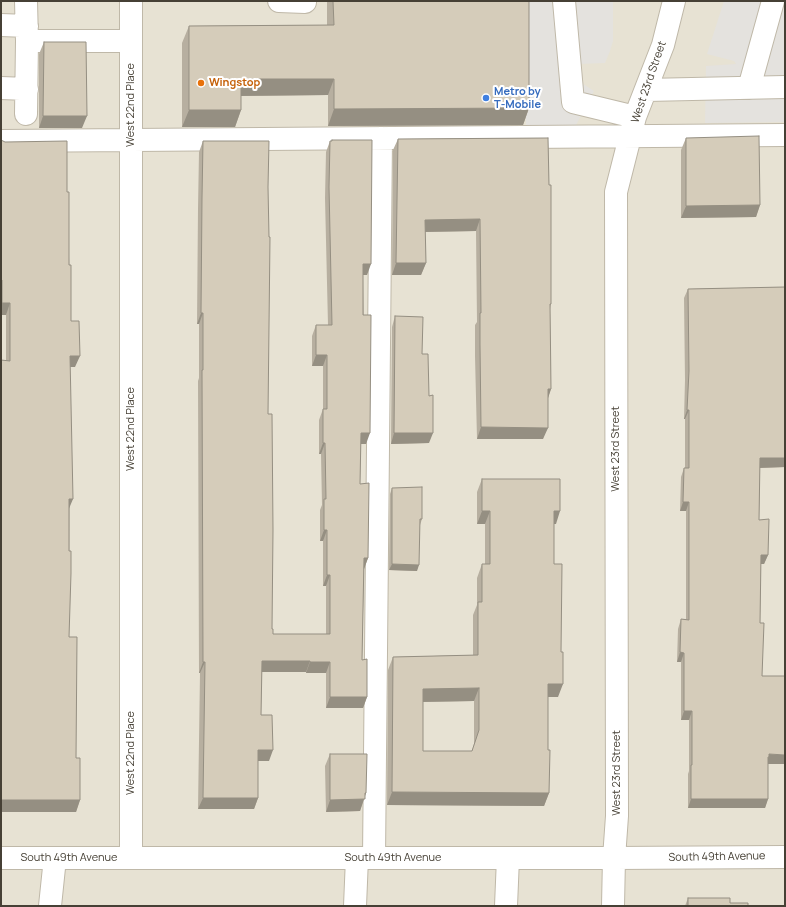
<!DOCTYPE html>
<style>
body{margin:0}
#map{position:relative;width:786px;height:907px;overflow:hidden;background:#f3f0e5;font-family:Manrope,sans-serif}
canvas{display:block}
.frame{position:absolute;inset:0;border:2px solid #464035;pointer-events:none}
</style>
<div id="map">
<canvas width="786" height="907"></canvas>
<div class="frame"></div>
</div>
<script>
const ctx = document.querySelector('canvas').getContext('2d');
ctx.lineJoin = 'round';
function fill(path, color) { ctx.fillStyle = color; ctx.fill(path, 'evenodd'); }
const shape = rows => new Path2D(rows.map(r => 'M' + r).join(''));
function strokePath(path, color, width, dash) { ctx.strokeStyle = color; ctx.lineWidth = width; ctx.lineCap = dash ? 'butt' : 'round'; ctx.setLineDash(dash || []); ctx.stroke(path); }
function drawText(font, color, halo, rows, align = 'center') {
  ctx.font = font + ' Manrope,sans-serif'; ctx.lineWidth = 4; ctx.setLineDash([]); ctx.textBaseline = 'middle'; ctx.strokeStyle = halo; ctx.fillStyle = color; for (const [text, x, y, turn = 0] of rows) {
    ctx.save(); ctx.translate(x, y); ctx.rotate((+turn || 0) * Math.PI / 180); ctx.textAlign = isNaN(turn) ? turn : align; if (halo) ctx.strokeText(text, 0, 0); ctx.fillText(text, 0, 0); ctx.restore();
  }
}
fill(shape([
 [1,1,785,1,785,906,570,906,569,905,1,906]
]), '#e7e2d3');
fill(shape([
 [570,905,570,906,288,906]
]), '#cae8ad');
fill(shape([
 [524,1,613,1,613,41,610,51,605,63,578,64,577,80,594,91,575,127,526,129],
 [724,1,785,1,785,122,705,123,706,66,736,64,734,61,707,54]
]), '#e4e2de');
const minor = shape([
 [26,1,27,41],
 [279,1,305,2,305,1],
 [564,1,573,102,635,117],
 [1,25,27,26],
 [1,88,27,89],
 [749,88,773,1],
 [646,90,785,87],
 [26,114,27,41,131,41],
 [1,141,785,135],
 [1,858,614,858,785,857],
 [131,858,131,1],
 [374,858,381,138],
 [50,906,55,858],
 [355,906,357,858],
 [506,906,508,858],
 [613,906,614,858,617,816,616,192,635,117,663,45,674,1]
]);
strokePath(minor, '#bfb8a8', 24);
strokePath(minor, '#fff', 22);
fill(shape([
 [327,1,529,1,529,108,523,125,328,126,328,95,241,96,241,110,235,127,182,127,182,43,189,26,327,25],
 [44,42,82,128,39,128,39,54],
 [548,138,551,304,550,309,551,389,548,398,543,439,477,439,475,356,475,325,477,322,476,231,425,232,426,263,421,275,392,275,393,150,398,139],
 [686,138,760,205,756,217,681,218,681,150],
 [1,140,67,192,71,321,75,367,70,367,69,637,76,758,80,800,76,812,1,812,1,360,6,361,6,315,1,315],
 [332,140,367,275,363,275,366,444,361,444,360,484,368,558,364,569,362,660,367,697,363,708,326,708,326,673,306,673,306,672,262,672,261,715,269,761,258,761,258,798,254,809,198,809,200,673,199,673,198,381,199,378,199,324,197,324,198,209,199,152,203,141,268,187,268,414,272,629,273,634,326,634,326,586,323,586,323,541,320,541,320,510,322,505,321,454,319,454,319,420,323,409,323,366,312,366,312,336,316,325,328,325,325,198,326,152,330,141,331,141],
 [785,287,785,467,760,468,759,520,768,555,764,564,761,564,760,623,762,676,768,764,768,799,765,808,688,808,688,774,689,771,689,720,681,720,681,662,677,662,678,629,681,619,686,619,686,511,680,511,681,477,684,468,685,468,685,419,684,419,685,380,684,298,688,289],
 [395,316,422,354,429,443,391,444,392,327],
 [482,479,556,524,554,524,554,564,558,697,548,697,548,750,549,793,544,806,387,805,388,670,393,657,473,655,473,615,477,605,477,578,482,564,485,564,485,524,477,524,477,492],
 [474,701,474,744,472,751,423,751,423,702],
 [392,488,422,519,420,525,417,571,389,570,390,494],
 [330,754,366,793,360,811,326,812,325,766],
 [688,898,730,903,748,906,685,906]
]), '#b7afa0');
fill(shape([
 [241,79,334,79,328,95,235,96],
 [529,108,523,125,328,126,334,109],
 [189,110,241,110,235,127,182,127],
 [43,116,87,116,82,128,39,128],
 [760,205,756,217,681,218,686,206],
 [480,219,476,231,421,232,425,220],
 [396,263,426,263,421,275,392,275],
 [363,264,371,264,367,275,359,275],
 [2,303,10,303,6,315,1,315,1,306],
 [201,313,203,313,199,324,197,324],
 [316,355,327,355,323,366,312,366],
 [70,356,80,356,75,367,65,367],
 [548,389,551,389,547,401],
 [687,410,689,410,685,419,684,419],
 [481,427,548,428,543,439,477,439],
 [361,433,370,433,366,444,357,444],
 [394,433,433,433,429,443,391,444],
 [323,443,325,443,321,454,319,454],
 [760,458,785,458,785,467,757,468],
 [69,499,73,499,68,511],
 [683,502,689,502,686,511,680,511],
 [482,511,490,511,485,524,477,524],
 [554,511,560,511,556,524,549,524],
 [324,530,327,530,323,541,320,541],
 [761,555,768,555,764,564,757,564],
 [364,558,368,558,364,569,360,569],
 [392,564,419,565,417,571,389,570],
 [327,575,330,575,326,586,323,586],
 [680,652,684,653,681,662,677,662],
 [262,661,310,661,306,672,258,672],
 [203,662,205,662,200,673,199,673],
 [310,662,330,662,326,673,306,673],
 [548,684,563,684,558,697,543,697],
 [479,688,474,701,418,702,423,689],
 [330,697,367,697,363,708,326,708],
 [684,711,692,711,689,720,681,720],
 [258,750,273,750,269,761,254,761],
 [769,754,785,755,785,764,767,764,766,766],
 [392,792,549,793,544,806,387,805],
 [365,793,366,793,360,811,326,812,330,800],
 [203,798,258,798,254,809,198,809],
 [691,799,768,799,765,808,688,808],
 [1,800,80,800,76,812,1,812]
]), '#958f82');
const building = shape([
 [333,1,529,1,529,108,334,109,334,79,241,79,241,110,189,110,189,26,334,25,333,1],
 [44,42,86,42,87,116,43,116,44,42],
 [759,136,760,205,686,206,686,138,759,136],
 [548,138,549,185,551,185,551,304,550,304,551,389,548,389,548,428,481,427,480,345,480,313,481,313,480,219,425,220,426,263,396,263,398,139,548,138],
 [1,140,5,142,67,141,67,192,69,192,69,265,71,265,71,321,79,321,80,356,70,356,73,499,69,499,69,551,71,551,71,573,69,637,77,637,76,758,80,758,80,800,1,800,1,360,10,361,10,303,2,303,2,280,1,280,1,140],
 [332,140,372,140,371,264,363,264,363,315,371,315,370,433,361,433,360,484,369,483,368,558,364,558,362,660,367,659,367,697,330,697,330,662,310,662,310,661,262,661,261,715,272,715,273,750,258,750,258,798,203,798,205,662,203,662,202,370,203,370,203,313,201,313,202,198,203,141,269,141,268,187,269,237,270,237,268,414,272,414,273,530,272,629,273,629,273,634,330,634,330,575,327,575,327,530,324,530,324,499,326,499,325,443,323,443,323,409,327,409,327,355,316,355,316,325,332,325,329,187,330,141,332,141,332,140],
 [785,287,785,458,760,458,759,520,769,519,768,555,761,555,760,623,764,623,762,676,785,676,785,755,769,754,769,757,768,757,768,799,691,799,691,765,692,765,692,711,684,711,684,653,680,652,681,619,689,620,689,502,683,502,684,468,689,468,689,410,687,410,689,371,688,289,785,287],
 [395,316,423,317,422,354,428,354,429,396,433,395,433,433,394,433,395,316],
 [482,479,560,479,560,511,554,511,554,564,562,564,561,652,563,652,563,684,548,684,548,750,550,750,549,793,392,792,393,657,478,655,478,602,482,602,482,564,490,564,490,511,482,511,482,479],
 [479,688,479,730,472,751,423,751,423,689,479,688],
 [422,487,422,519,420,519,419,565,392,564,392,488,422,487],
 [330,754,367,754,366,793,365,793,365,799,330,800,330,754],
 [688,898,730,898,730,903,748,903,748,906,688,906,688,898]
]);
fill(building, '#d5ccba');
strokePath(building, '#958f82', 1);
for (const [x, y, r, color] of [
 [201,83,4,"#e8710a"],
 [486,98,4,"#3f7fe0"]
]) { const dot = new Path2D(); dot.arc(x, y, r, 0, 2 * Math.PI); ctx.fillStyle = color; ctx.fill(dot); strokePath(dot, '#fff', 1.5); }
drawText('11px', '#464035', '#fff', [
 ["West 23rd Street",649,82,-71],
 ["West 22nd Place",131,105,-90],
 ["West 22nd Place",131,429,-90],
 ["West 23rd Street",616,449,-90],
 ["West 22nd Place",131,753,-90],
 ["West 23rd Street",617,773,-90],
 ["South 49th Avenue",717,857,-1],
 ["South 49th Avenue",69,858],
 ["South 49th Avenue",393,858]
]);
drawText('bold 11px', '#c56008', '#fff', [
 ["Wingstop",209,83]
], 'left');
drawText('bold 11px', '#366cbe', '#fff', [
 ["Metro by",494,92],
 ["T-Mobile",494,105]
], 'left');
</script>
